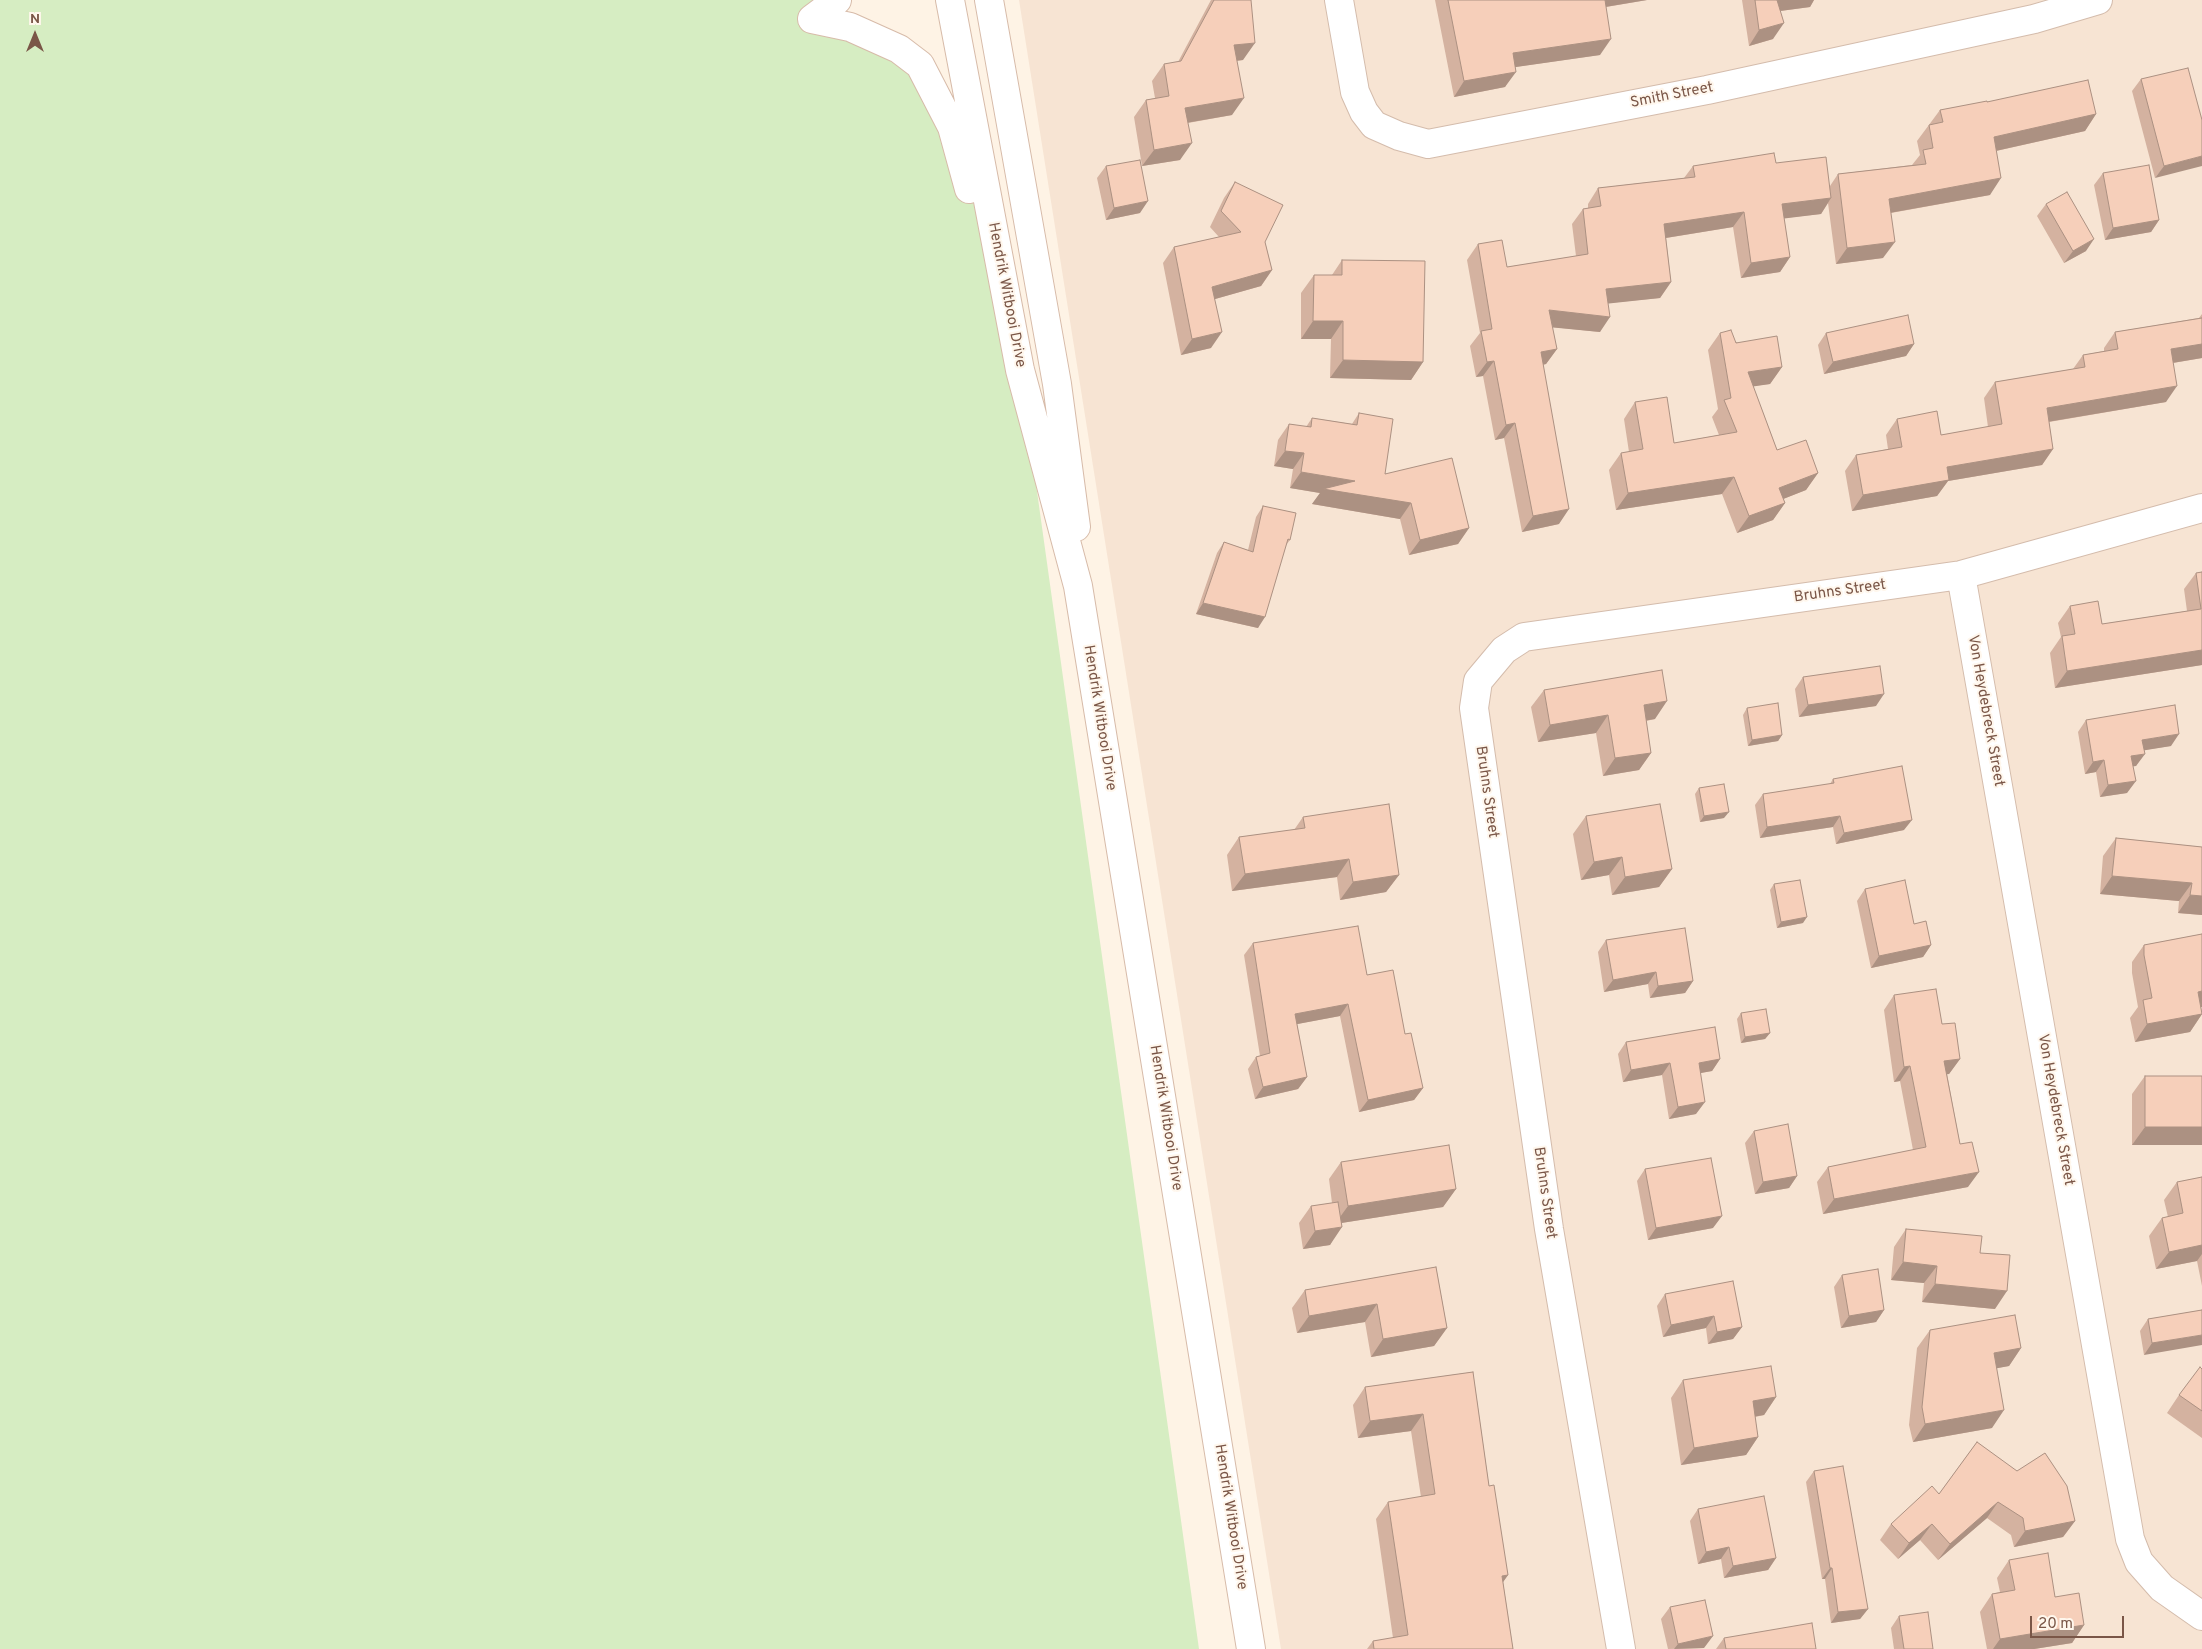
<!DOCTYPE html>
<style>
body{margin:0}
#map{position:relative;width:2202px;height:1649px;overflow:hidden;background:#fef3e5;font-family:Overpass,sans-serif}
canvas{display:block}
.north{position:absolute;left:10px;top:10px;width:50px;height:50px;-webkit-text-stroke:4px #fff7ed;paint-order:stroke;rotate:0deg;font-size:14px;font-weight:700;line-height:20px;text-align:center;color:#7a5647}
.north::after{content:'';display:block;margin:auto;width:18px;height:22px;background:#7a5647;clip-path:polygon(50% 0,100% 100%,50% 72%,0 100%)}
.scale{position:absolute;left:2030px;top:1616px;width:94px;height:22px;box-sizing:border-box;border:2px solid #7a5647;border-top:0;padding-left:6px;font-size:15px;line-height:18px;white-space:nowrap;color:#7a5647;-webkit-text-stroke:4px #fff7ed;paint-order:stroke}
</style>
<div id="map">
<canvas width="2202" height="1649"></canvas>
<div class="north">N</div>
<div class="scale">20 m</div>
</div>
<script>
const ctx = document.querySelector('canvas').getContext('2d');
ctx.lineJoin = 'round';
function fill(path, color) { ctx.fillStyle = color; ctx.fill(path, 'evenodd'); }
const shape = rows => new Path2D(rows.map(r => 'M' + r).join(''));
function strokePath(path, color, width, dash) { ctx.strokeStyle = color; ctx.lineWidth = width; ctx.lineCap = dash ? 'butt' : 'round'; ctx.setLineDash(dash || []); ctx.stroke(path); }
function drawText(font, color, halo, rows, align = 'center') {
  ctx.font = font + ' Overpass,sans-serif'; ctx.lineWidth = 4; ctx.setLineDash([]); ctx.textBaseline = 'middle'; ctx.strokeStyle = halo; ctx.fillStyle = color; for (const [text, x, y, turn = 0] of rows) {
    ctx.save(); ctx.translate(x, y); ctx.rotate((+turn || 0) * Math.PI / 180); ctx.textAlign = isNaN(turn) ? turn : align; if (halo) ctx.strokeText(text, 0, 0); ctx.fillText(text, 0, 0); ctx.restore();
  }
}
fill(shape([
 [1019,0,2202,0,2202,1649,1281,1649]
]), '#f7e4d3');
fill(shape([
 [0,0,837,0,813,18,885,43,952,127,1020,370,1199,1649,0,1649]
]), '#d6edc2');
const street = shape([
 [1339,0,1355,92,1364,112,1374,125,1399,136,1428,144,1707,90,2034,19,2098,0],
 [1961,575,2130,1539,2139,1562,2162,1588,2202,1616],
 [1621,1649,1549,1229,1474,708,1478,681,1504,650,1524,637,1961,575,2202,508]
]);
const secondary = shape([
 [950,0,1020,370,1078,586,1251,1649],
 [989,0,1057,384,1076,527],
 [812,19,850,27,899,49,920,65,952,127,969,189],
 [812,19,837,0]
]);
strokePath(street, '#d4bcac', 30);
strokePath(secondary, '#d7bba9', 30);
strokePath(street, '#fff', 28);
strokePath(secondary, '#fff', 28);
fill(shape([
 [1211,0,1251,0,1243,60,1237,61,1232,115,1188,123,1180,160,1142,166,1134,117,1146,100,1155,98,1152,81,1164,64,1178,62],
 [1435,0,1647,0,1606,7,1600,55,1515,67,1505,87,1454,97],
 [1742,0,1814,0,1810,7,1780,11,1773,39,1749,46],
 [2141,79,2202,120,2155,178,2132,91],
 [1987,102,2096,114,2085,131,1996,151,1990,195,1891,213,1883,258,1836,264,1828,203,1821,214,1784,218,1790,257,1780,272,1741,278,1733,227,1666,238,1671,282,1660,298,1608,303,1600,332,1552,327,1557,349,1546,364,1543,365,1559,524,1522,532,1504,438,1495,440,1483,376,1476,377,1470,346,1480,333,1467,260,1478,244,1507,267,1576,256,1572,224,1583,209,1588,208,1588,204,1598,188,1684,178,1693,166,1776,163,1830,186,1838,174,1912,165,1920,155,1917,141,1940,110],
 [1106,166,1140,213,1106,220,1097,178],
 [2103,173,2159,220,2151,232,2105,240,2094,185],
 [1235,182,1265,242,1272,270,1261,286,1215,299,1211,348,1181,355,1163,263,1174,247,1219,237,1210,227,1224,198],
 [2046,204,2086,251,2064,263,2037,216],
 [1342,260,1423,362,1411,380,1330,378,1331,339,1301,339,1301,293,1314,275,1332,275],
 [2202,314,2202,358,2173,363,2166,402,2049,422,2053,449,2042,465,1948,481,1937,496,1852,511,1845,471,1856,455,1888,449,1886,435,1897,419,1941,435,1988,427,1984,398,1995,382,2073,369,2083,355,2104,351,2104,348,2115,332,2199,318],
 [1720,333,1782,367,1770,384,1753,386,1777,450,1818,473,1806,490,1783,499,1785,503,1773,520,1737,533,1722,494,1616,510,1609,470,1621,453,1629,452,1624,419,1635,402,1674,443,1719,435,1712,417,1718,409,1708,350],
 [1826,333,1914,344,1906,356,1824,374,1818,345],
 [1359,413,1385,474,1469,528,1458,544,1409,555,1400,519,1312,504,1320,493,1290,488,1293,469,1274,466,1278,440,1289,424,1306,427,1312,418,1352,424],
 [1263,506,1290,540,1286,545,1258,628,1196,614,1217,553,1224,542,1248,550,1256,517],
 [2202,572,2202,665,2055,688,2050,653,2061,637,2058,623,2070,606,2102,624,2187,611,2184,589,2196,573],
 [1803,677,1876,706,1799,717,1795,689],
 [1544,690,1655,719,1646,721,1651,753,1639,770,1603,776,1596,733,1538,742,1531,707],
 [1747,708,1782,735,1778,741,1748,746,1743,715],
 [2086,720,2171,746,2144,750,2136,766,2133,766,2127,793,2100,797,2096,772,2085,774,2078,732],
 [1833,779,1904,830,1836,844,1833,827,1760,838,1755,805,1763,794,1830,784],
 [1699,788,1724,818,1700,822,1695,794],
 [1586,816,1672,869,1659,887,1612,895,1609,875,1581,880,1573,834],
 [1303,817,1399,875,1386,892,1340,900,1337,877,1232,891,1227,855,1239,837,1294,830],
 [2116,838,2202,847,2202,915,2178,913,2179,901,2100,894,2103,856],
 [1774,884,1803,923,1777,928,1770,890],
 [1865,889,1914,924,1931,945,1923,957,1871,968,1857,901],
 [2202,934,2202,1007,2201,1007,2202,1014,2190,1032,2135,1042,2130,1018,2138,1007,2132,973,2132,962,2144,945],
 [1606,940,1693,981,1685,993,1650,998,1648,984,1604,992,1598,952],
 [1253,943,1367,975,1405,1034,1423,1088,1414,1100,1359,1112,1340,1016,1297,1024,1307,1077,1298,1089,1255,1099,1248,1069,1256,1057,1260,1056,1244,955],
 [1894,995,1942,1024,1960,1059,1949,1074,1947,1074,1968,1187,1823,1214,1817,1182,1828,1167,1913,1150,1900,1081,1894,1082,1884,1010],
 [1741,1013,1770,1033,1765,1039,1741,1043,1737,1019],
 [1626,1042,1720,1059,1712,1071,1700,1073,1696,1114,1669,1119,1662,1075,1623,1082,1618,1054],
 [2145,1076,2202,1145,2132,1145,2132,1094],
 [1754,1131,1797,1176,1789,1188,1755,1194,1745,1143],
 [1341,1162,1456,1189,1443,1207,1341,1223,1330,1245,1303,1249,1299,1223,1311,1206,1332,1203,1329,1179],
 [1645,1169,1713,1228,1648,1240,1637,1181],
 [2202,1177,2202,1286,2197,1261,2156,1269,2149,1236,2162,1218,2168,1217,2164,1200,2177,1182],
 [1906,1229,1980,1253,1995,1309,1922,1302,1924,1283,1891,1280,1894,1247],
 [1436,1267,1447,1328,1434,1346,1371,1357,1365,1322,1297,1333,1292,1308,1305,1290],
 [1842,1275,1884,1310,1876,1322,1841,1328,1834,1287],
 [1665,1294,1742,1327,1733,1339,1708,1344,1706,1328,1663,1337,1657,1306],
 [2202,1310,2144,1355,2140,1331,2148,1319],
 [1930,1330,2021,1348,2009,1366,1997,1368,1992,1428,1913,1442,1909,1425,1917,1348],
 [2202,1369,2202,1438,2167,1413,2179,1395],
 [1473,1372,1489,1486,1508,1575,1503,1582,1513,1649,1367,1649,1373,1641,1393,1638,1376,1519,1388,1502,1421,1497,1411,1431,1358,1438,1353,1405,1365,1387],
 [1683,1380,1776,1397,1764,1415,1755,1417,1758,1437,1746,1455,1681,1465,1671,1398],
 [1977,1442,2075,1521,2063,1537,2014,1547,2011,1535,1987,1518,1938,1560,1920,1540,1898,1559,1880,1540,1891,1524,1939,1494],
 [1814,1471,1868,1609,1860,1619,1831,1623,1825,1579,1822,1579,1806,1482],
 [1698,1509,1776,1558,1768,1570,1724,1578,1721,1559,1698,1564,1690,1521],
 [2009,1560,2055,1597,2084,1625,2072,1643,2034,1649,1987,1649,1980,1612,1992,1594,2000,1592,1997,1578],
 [1670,1607,1704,1648,1668,1649,1661,1619],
 [1899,1616,1933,1649,1894,1649,1891,1628],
 [1724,1638,1816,1649,1716,1649]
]), '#d4b2a0');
fill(shape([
 [1599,0,1647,0,1593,9],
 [1774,0,1814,0,1810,7,1765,13],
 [1784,23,1773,39,1749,46,1759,30],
 [1611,39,1600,55,1502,69,1513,53],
 [1255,43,1243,60,1222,62,1234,45],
 [1516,72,1505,87,1454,97,1464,81],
 [1244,98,1232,115,1174,125,1185,108],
 [2096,114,2085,131,1982,154,1994,137],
 [1192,143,1180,160,1142,166,1154,150],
 [2202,156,2202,166,2155,178,2164,166],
 [2001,178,1990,195,1878,215,1889,199],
 [1831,198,1821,214,1772,220,1782,204],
 [1148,201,1140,213,1106,220,1114,208],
 [1744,212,1733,227,1653,240,1664,224],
 [2159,220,2151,232,2105,240,2113,228],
 [2094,239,2086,251,2064,263,2073,251],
 [1895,242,1883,258,1836,264,1847,248],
 [1790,257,1780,272,1741,278,1751,263],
 [1272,270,1261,286,1201,303,1212,287],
 [1671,282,1660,298,1595,305,1606,289],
 [1549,310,1610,317,1600,332,1538,326],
 [1313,321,1343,321,1331,339,1301,339],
 [1222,332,1211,348,1181,355,1192,339],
 [1914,344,1906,356,1824,374,1833,362],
 [2202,344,2202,358,2160,365,2171,349],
 [1557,349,1546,364,1530,367,1541,352],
 [1343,360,1423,362,1411,380,1330,378],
 [1494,361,1483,376,1476,377,1487,362],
 [1782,367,1770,384,1736,389,1748,372],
 [2177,386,2166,402,2035,424,2047,408],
 [1515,423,1504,438,1495,440,1506,425],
 [2053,449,2042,465,1948,481,1937,496,1852,511,1863,495,1947,467],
 [1285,451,1304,453,1293,469,1274,466],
 [1301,472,1355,481,1411,503,1400,519,1312,504,1320,493,1290,488],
 [1818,473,1806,490,1768,505,1779,488],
 [1734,477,1722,494,1616,510,1628,493],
 [1785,503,1773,520,1737,533,1749,516],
 [1569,509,1559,524,1522,532,1533,516],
 [1469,528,1458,544,1409,555,1420,540],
 [1203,603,1265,617,1258,628,1196,614],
 [2202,650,2202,665,2055,688,2067,671],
 [1884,694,1876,706,1799,717,1808,705],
 [1667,701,1655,719,1631,723,1644,705],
 [1608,715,1596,733,1538,742,1550,725],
 [2179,734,2171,746,2134,752,2142,740],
 [1782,735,1778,741,1748,746,1752,740],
 [1651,753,1639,770,1603,776,1615,758],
 [2145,754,2136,766,2123,768,2131,756],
 [2104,760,2096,772,2085,774,2093,762],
 [2136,781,2127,793,2100,797,2108,785],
 [1729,812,1724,818,1700,822,1704,816],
 [1840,816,1833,827,1760,838,1767,827],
 [1912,820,1904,830,1836,844,1844,833],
 [1622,857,1609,875,1581,880,1594,862],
 [1349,859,1337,877,1232,891,1245,874],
 [1672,869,1659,887,1612,895,1625,877],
 [1399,875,1386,892,1340,900,1353,882],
 [2112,876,2192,883,2179,901,2100,894],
 [2190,895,2202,896,2202,915,2178,913],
 [1807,917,1803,923,1777,928,1781,922],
 [1931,945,1923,957,1871,968,1879,956],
 [1656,972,1648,984,1604,992,1613,980],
 [1693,981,1685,993,1650,998,1658,986],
 [2202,991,2202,1007,2185,1010,2198,992],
 [1348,1004,1340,1016,1287,1026,1295,1014],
 [2202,1014,2190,1032,2135,1042,2147,1024],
 [1770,1033,1765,1039,1741,1043,1745,1037],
 [1720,1059,1712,1071,1690,1075,1699,1063],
 [1960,1059,1949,1074,1934,1076,1944,1061],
 [1670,1063,1662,1075,1623,1082,1631,1070],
 [1910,1066,1900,1081,1894,1082,1904,1067],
 [1307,1077,1298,1089,1255,1099,1263,1087],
 [1423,1088,1414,1100,1359,1112,1368,1100],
 [1705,1102,1696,1114,1669,1119,1678,1107],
 [2145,1127,2202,1127,2202,1145,2132,1145],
 [1979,1172,1968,1187,1823,1214,1834,1199],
 [1797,1176,1789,1188,1755,1194,1763,1182],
 [1456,1189,1443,1207,1335,1224,1348,1206],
 [1722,1216,1713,1228,1648,1240,1656,1228],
 [1342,1227,1330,1245,1303,1249,1315,1231],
 [2202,1245,2202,1254,2197,1261,2156,1269,2169,1252],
 [1903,1262,1937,1266,1924,1283,1891,1280],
 [1935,1284,2007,1291,1995,1309,1922,1302],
 [1377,1304,1365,1322,1297,1333,1309,1316],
 [1884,1310,1876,1322,1841,1328,1849,1316],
 [1714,1316,1706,1328,1663,1337,1671,1325],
 [1742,1327,1733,1339,1708,1344,1717,1332],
 [1447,1328,1434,1346,1371,1357,1383,1339],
 [2202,1335,2202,1345,2144,1355,2152,1343],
 [2021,1348,2009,1366,1982,1371,1994,1353],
 [1776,1397,1764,1415,1740,1419,1753,1401],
 [2004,1410,1992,1428,1913,1442,1925,1424],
 [1423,1414,1411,1431,1358,1438,1370,1421],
 [1758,1437,1746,1455,1681,1465,1694,1448],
 [1998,1502,1987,1518,1938,1560,1950,1544],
 [2075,1521,2063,1537,2014,1547,2025,1531],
 [1932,1524,1920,1540,1898,1559,1909,1543],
 [1729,1547,1721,1559,1698,1564,1706,1552],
 [1776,1558,1768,1570,1724,1578,1733,1566],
 [1830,1568,1832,1568,1825,1579,1822,1579],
 [1508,1575,1496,1592,1502,1576],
 [1868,1609,1860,1619,1831,1623,1838,1612],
 [2084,1625,2072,1643,2034,1649,1993,1649,2000,1639],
 [1713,1636,1704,1648,1674,1649,1678,1644]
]), '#ac9182');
const building = shape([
 [1214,0,1251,0,1255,43,1234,45,1244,98,1185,108,1192,143,1154,150,1146,100,1169,96,1164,64,1181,61,1214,0],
 [1448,0,1605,0,1611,39,1513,53,1516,72,1464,81,1448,0],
 [1755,0,1777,0,1784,23,1759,30,1755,0],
 [2188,68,2202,120,2202,156,2164,166,2141,79,2188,68],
 [2088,80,2096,114,1994,137,2001,178,1889,199,1895,242,1847,248,1838,174,1926,164,1923,150,1933,148,1929,125,1943,122,1940,110,1987,101,1987,102,2088,80],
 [1774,153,1776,163,1826,157,1831,198,1782,204,1790,257,1751,263,1744,212,1664,224,1671,282,1606,289,1610,317,1549,310,1557,349,1541,352,1569,509,1533,516,1515,423,1506,425,1494,361,1487,362,1481,331,1492,329,1478,244,1502,240,1507,267,1588,254,1583,209,1601,206,1598,188,1695,177,1693,166,1774,153],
 [1140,160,1148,201,1114,208,1106,166,1140,160],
 [2149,165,2159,220,2113,228,2103,173,2149,165],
 [1235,182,1283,205,1265,242,1272,270,1212,287,1222,332,1192,339,1174,247,1241,232,1221,211,1235,182],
 [2067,192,2094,239,2073,251,2046,204,2067,192],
 [1342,260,1425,261,1423,362,1343,360,1343,321,1313,321,1314,275,1342,275,1342,260],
 [1908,315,1914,344,1833,362,1826,333,1908,315],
 [2202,318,2202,344,2171,349,2177,386,2047,408,2053,449,1947,467,1949,480,1863,495,1856,455,1902,447,1897,419,1937,411,1941,435,2002,424,1995,382,2085,367,2083,355,2118,349,2115,332,2202,318],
 [1731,330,1736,343,1777,336,1782,367,1748,372,1777,450,1806,440,1818,473,1779,488,1785,503,1749,516,1734,477,1628,493,1621,453,1643,449,1635,402,1667,397,1674,443,1737,432,1724,400,1731,398,1720,333,1731,330],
 [1359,413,1393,419,1385,474,1452,458,1469,528,1420,540,1411,503,1323,489,1355,481,1301,472,1304,453,1285,451,1289,424,1311,427,1312,418,1357,425,1359,413],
 [1263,506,1296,513,1290,540,1288,539,1265,617,1203,603,1224,542,1253,552,1263,506],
 [2202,572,2202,650,2067,671,2062,636,2075,634,2070,606,2098,601,2102,624,2201,609,2196,573,2202,572],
 [1880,666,1884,694,1808,705,1803,677,1880,666],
 [1662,670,1667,701,1644,705,1651,753,1615,758,1608,715,1550,725,1544,690,1662,670],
 [1778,703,1782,735,1752,740,1747,708,1778,703],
 [2175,705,2179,734,2142,740,2145,754,2131,756,2136,781,2108,785,2104,760,2093,762,2086,720,2175,705],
 [1902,766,1912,820,1844,833,1840,816,1767,827,1763,794,1834,783,1833,779,1902,766],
 [1724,784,1729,812,1704,816,1699,788,1724,784],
 [1389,804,1399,875,1353,882,1349,859,1245,874,1239,837,1305,828,1303,817,1389,804],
 [1660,804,1672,869,1625,877,1622,857,1594,862,1586,816,1660,804],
 [2116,838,2202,847,2202,896,2190,895,2192,883,2112,876,2116,838],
 [1800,880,1807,917,1781,922,1774,884,1800,880],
 [1905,880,1914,924,1926,921,1931,945,1879,956,1865,889,1905,880],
 [1358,926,1367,975,1393,970,1405,1034,1411,1033,1423,1088,1368,1100,1348,1004,1295,1014,1307,1077,1263,1087,1256,1057,1270,1053,1253,943,1358,926],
 [1685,928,1693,981,1658,986,1656,972,1613,980,1606,940,1685,928],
 [2202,934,2202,991,2198,992,2202,1014,2147,1024,2143,1000,2152,998,2144,955,2144,945,2202,934],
 [1936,989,1942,1024,1955,1023,1960,1059,1944,1061,1960,1144,1972,1142,1979,1172,1834,1199,1828,1167,1926,1147,1910,1066,1904,1067,1894,995,1936,989],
 [1766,1009,1770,1033,1745,1037,1741,1013,1766,1009],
 [1715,1027,1720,1059,1699,1063,1705,1102,1678,1107,1670,1063,1631,1070,1626,1042,1715,1027],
 [2145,1076,2202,1076,2202,1127,2145,1127,2145,1076],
 [1788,1124,1797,1176,1763,1182,1754,1131,1788,1124],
 [1449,1145,1456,1189,1348,1206,1341,1162,1449,1145],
 [1711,1158,1722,1216,1656,1228,1645,1169,1711,1158],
 [2202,1177,2202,1245,2169,1252,2162,1218,2183,1213,2177,1182,2202,1177],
 [1338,1202,1342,1227,1315,1231,1311,1206,1338,1202],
 [1906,1229,1982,1236,1980,1253,2010,1255,2007,1291,1935,1284,1937,1266,1903,1262,1906,1229],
 [1436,1267,1447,1328,1383,1339,1377,1304,1309,1316,1305,1290,1436,1267],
 [1878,1269,1884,1310,1849,1316,1842,1275,1878,1269],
 [1733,1281,1742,1327,1717,1332,1714,1316,1671,1325,1665,1294,1733,1281],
 [2202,1310,2202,1335,2152,1343,2148,1319,2202,1310],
 [2015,1315,2021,1348,1994,1353,2004,1410,1925,1424,1922,1407,1930,1330,2015,1315],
 [1771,1366,1776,1397,1753,1401,1758,1437,1694,1448,1683,1380,1771,1366],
 [2200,1367,2202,1369,2202,1411,2179,1395,2200,1367],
 [1473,1372,1489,1486,1494,1485,1508,1575,1502,1576,1513,1649,1374,1649,1373,1641,1408,1635,1388,1502,1435,1494,1423,1414,1370,1421,1365,1387,1473,1372],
 [1977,1442,2017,1471,2045,1453,2067,1486,2075,1521,2025,1531,2023,1518,1998,1502,1950,1544,1932,1524,1909,1543,1891,1524,1932,1486,1939,1494,1977,1442],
 [1843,1466,1868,1609,1838,1612,1832,1568,1830,1568,1814,1471,1843,1466],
 [1764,1496,1776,1558,1733,1566,1729,1547,1706,1552,1698,1509,1764,1496],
 [2048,1553,2055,1597,2079,1593,2084,1625,2000,1639,1992,1594,2015,1590,2009,1560,2048,1553],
 [1705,1600,1713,1636,1678,1644,1670,1607,1705,1600],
 [1928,1612,1933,1649,1904,1649,1899,1616,1928,1612],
 [1812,1623,1816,1649,1726,1649,1724,1638,1812,1623]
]);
fill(building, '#f6cfba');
strokePath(building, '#ac9182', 1);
drawText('15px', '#7a5647', '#fff7ed', [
 ["Smith Street",1672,96,-11],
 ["Hendrik Witbooi Drive",1006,295,79],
 ["Bruhns Street",1840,592,-8],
 ["Von Heydebreck Street",1985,711,80],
 ["Hendrik Witbooi Drive",1099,718,81],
 ["Bruhns Street",1486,792,82],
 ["Von Heydebreck Street",2055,1110,80],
 ["Hendrik Witbooi Drive",1165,1118,81],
 ["Bruhns Street",1544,1193,82],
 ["Hendrik Witbooi Drive",1230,1517,81]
]);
</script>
